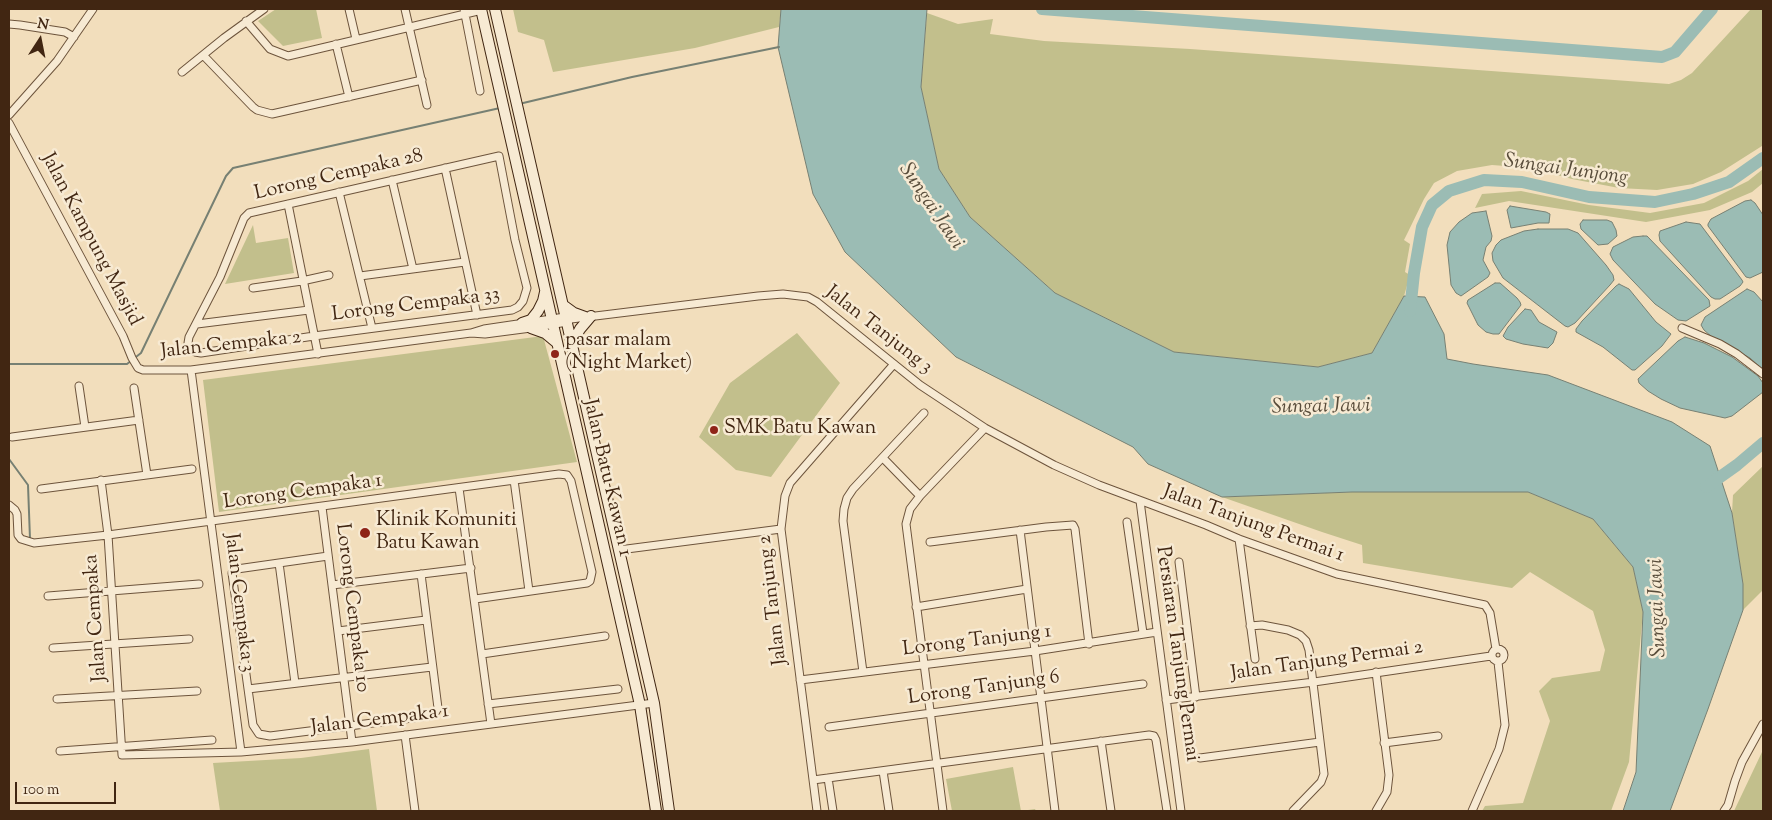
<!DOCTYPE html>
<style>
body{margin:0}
#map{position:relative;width:1772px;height:820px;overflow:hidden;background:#f2debc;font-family:"Sorts Mill Goudy",serif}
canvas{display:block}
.frame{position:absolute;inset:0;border:10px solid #412612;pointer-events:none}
.north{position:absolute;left:15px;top:15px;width:50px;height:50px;-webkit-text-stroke:4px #f7ead3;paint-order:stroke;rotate:11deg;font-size:14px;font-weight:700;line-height:20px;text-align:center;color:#412612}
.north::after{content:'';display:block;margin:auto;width:18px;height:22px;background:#412612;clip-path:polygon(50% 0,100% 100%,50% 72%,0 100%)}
.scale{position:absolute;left:15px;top:782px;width:101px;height:22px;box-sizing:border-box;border:2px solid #412612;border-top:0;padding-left:6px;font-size:15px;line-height:18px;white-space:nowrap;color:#412612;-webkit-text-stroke:4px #f7ead3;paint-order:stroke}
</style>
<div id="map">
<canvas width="1772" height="820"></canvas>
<div class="frame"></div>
<div class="north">N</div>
<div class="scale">100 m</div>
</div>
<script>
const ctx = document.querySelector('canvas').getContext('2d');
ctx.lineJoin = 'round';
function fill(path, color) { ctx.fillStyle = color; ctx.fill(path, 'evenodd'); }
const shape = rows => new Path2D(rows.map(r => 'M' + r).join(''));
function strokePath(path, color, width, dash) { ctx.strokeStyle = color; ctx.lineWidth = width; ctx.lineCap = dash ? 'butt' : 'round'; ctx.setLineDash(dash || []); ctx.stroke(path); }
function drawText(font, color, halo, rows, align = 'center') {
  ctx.font = font + ' "Sorts Mill Goudy",serif'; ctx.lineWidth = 5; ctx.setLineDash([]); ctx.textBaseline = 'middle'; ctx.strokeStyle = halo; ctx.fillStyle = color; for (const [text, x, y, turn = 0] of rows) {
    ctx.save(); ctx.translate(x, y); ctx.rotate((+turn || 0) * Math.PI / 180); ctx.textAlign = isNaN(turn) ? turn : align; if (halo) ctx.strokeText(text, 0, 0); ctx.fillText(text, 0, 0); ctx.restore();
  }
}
fill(shape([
 [276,9,316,9,322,38,283,46,258,21],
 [513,9,781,9,779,27,695,48,553,72,544,40,518,32],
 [1751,9,1763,9,1762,146,1721,172,1693,184,1657,190,1619,188,1572,179,1531,168,1492,165,1457,171,1434,183,1424,199,1408,232,1404,240,1410,244,1405,272,1410,275,1404,296,1372,353,1318,367,1174,352,1055,293,970,217,939,169,921,87,927,13,958,24,993,19,990,34,1044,41,1190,49,1669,84,1681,80,1692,73],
 [1763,169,1763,183,1752,192,1710,210,1646,222,1509,201,1475,208,1482,194,1521,191,1589,205,1650,213,1704,203,1748,181],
 [253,225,256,243,288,238,294,273,225,284],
 [797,333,840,383,771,477,736,470,699,437,730,383],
 [543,336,577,462,219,512,203,380],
 [1763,466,1763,590,1743,610,1743,584,1732,513,1733,495],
 [1352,492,1528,492,1593,519,1633,567,1643,612,1629,762,1611,811,1482,811,1485,806,1523,803,1550,721,1539,691,1552,678,1600,671,1605,650,1593,611,1530,572,1512,588,1363,563,1362,545,1322,532,1222,497],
 [369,749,377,811,220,811,213,763,301,758],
 [1763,750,1763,811,1734,811,1762,752],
 [1013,767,1021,811,1035,809,1036,811,952,811,946,779]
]), '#c2bf8c');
const water = shape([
 [781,9,927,9,921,87,939,169,970,217,1055,293,1174,352,1318,367,1372,353,1404,296,1425,297,1444,334,1447,359,1473,364,1548,375,1672,422,1710,446,1732,513,1743,584,1743,610,1708,709,1670,811,1623,811,1636,772,1643,612,1633,567,1593,519,1528,492,1352,492,1222,497,1148,464,1133,447,956,357,845,252,813,194,778,47,781,9],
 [1751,200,1755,203,1763,215,1763,272,1750,278,1746,277,1708,226,1708,224,1711,219,1745,201,1751,200],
 [1510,206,1546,212,1550,214,1549,223,1538,223,1511,228,1507,210,1510,206],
 [1486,211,1492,236,1491,241,1486,247,1483,260,1490,273,1488,277,1461,296,1456,293,1451,285,1447,245,1450,232,1459,222,1472,213,1486,211],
 [1583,220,1607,220,1612,222,1616,230,1617,236,1608,244,1598,245,1581,229,1580,224,1583,220],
 [1686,222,1700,224,1742,280,1743,282,1740,286,1720,299,1715,299,1711,297,1660,241,1659,235,1660,231,1686,222],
 [1538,229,1568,229,1578,233,1606,265,1613,275,1614,280,1610,285,1575,323,1568,327,1565,326,1503,278,1493,261,1492,253,1496,245,1501,240,1524,231,1538,229],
 [1643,236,1647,236,1709,300,1710,306,1686,321,1678,320,1655,304,1613,260,1610,254,1613,247,1633,237,1643,236],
 [1495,283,1500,283,1517,298,1520,302,1521,305,1499,334,1493,334,1486,332,1478,325,1467,303,1468,300,1495,283],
 [1619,284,1629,289,1656,322,1671,334,1662,346,1635,370,1632,370,1603,347,1576,332,1576,329,1582,321,1616,286,1619,284],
 [1747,289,1754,292,1763,302,1763,370,1750,358,1712,337,1704,330,1701,325,1705,317,1747,289],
 [1525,309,1531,310,1539,322,1557,332,1553,343,1548,348,1523,344,1506,339,1503,336,1508,327,1525,309],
 [1685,337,1704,343,1732,357,1758,376,1763,383,1763,392,1732,416,1725,418,1680,408,1661,399,1648,391,1639,383,1638,379,1678,341,1685,337]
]);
fill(water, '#9bbcb4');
strokePath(water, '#778073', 1);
strokePath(shape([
 [519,104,632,77,779,47],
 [9,364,127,364,141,353,226,176,233,168,500,108],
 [9,459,28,485,30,539]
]), '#778073', 2);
strokePath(shape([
 [1042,9,1662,57,1675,52,1712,9],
 [1410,311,1414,273,1422,227,1432,205,1449,191,1484,180,1522,182,1589,197,1655,202,1693,194,1729,182,1763,158],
 [1706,487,1737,465,1763,443]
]), '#9bbcb4', 12);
const street = shape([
 [349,9,356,39],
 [405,9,427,105],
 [464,9,480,91],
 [246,21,270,49,288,56,482,10],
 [9,24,20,25,65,32,74,37],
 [336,44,349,97],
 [203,55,253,107,257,110,272,114,422,80],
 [182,72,224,38,264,9],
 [9,115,57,61,93,9],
 [9,123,123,336,132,358,138,368,143,370,191,370,471,333,485,334,531,328,567,322,569,321],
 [499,156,515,240,527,288,523,301,518,307,512,310,314,336,201,353,195,352,190,349,188,343,189,337,220,277,244,218,249,213,499,156],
 [445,168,477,315],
 [392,180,413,269],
 [339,192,372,328],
 [288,204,318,354],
 [360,276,465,262],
 [253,288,302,281,329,275],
 [197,324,309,310],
 [1682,328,1720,344,1737,354,1763,374],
 [471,333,484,329,565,317,571,319,758,296,783,294,808,297,817,302,920,385,985,428,1054,465,1099,485,1206,525,1239,539,1337,574,1485,605,1490,613,1496,649],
 [191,370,241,752],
 [79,386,85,427],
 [134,388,147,475],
 [12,437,139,420],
 [883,458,920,496],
 [101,480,108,535,122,755,241,752,352,742,654,703],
 [514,480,529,591],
 [459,488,491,724],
 [41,489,192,469],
 [1140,501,1181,811],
 [9,505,15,510,17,514,18,535,21,539,34,543,108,535,559,474,567,475,571,481,592,572,590,581,587,583,475,599],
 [322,507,352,742],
 [1127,522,1143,633],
 [1020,530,1055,811],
 [1239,539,1255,659],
 [930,542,1046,527,1073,525,1075,529,1089,644],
 [619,550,781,529],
 [328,556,237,569,232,573,253,725,259,734,270,736,428,716,435,713,438,708,421,574],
 [1179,562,1196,697],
 [279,563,295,683],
 [332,585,471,568],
 [48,596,199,584],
 [916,607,1027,589],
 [1250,626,1262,625,1288,630,1300,635,1306,641,1309,650,1324,774,1321,782,1293,811],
 [338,631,426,620],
 [53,648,189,639],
 '1492 655a6 6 0 1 1 12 0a6 6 0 1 1-12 0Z',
 [482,654,605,636],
 [863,672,843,521,844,509,847,498,853,489,924,413],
 [800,680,1035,651,1157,632],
 [248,689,432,667],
 [57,699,197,691],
 [1166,700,1314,682,1491,656],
 [488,704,618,689],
 [829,727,1143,684],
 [405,735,415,811],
 [1101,741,1111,811],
 [1384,743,1438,736],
 [60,751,212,740],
 [1200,758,1320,742],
 [883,771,889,811],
 [828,778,833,811],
 [813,780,1149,735,1154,736,1156,740,1167,811],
 [817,811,781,529,785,496,790,483,894,364],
 [943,811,906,524,910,509,920,496,985,428],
 [1376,811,1387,792,1389,775,1376,672],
 [1472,811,1499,749,1505,725,1498,662],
 [1724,811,1728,805,1735,781,1742,762,1763,724]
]);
const secondary = shape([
 [481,9,640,705,656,811],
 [495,9,654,703,669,811],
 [563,305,574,313,585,317],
 [522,323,531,320,538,311,543,301,545,292],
 [531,328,545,333,557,343],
 [572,344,580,329,591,316]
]);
strokePath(street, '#6d543c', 9);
strokePath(secondary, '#412612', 12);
strokePath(street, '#f7ead3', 7);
strokePath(secondary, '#f7ead3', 10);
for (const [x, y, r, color] of [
 [555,354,5,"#8f2418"],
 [714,430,5,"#8f2418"],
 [365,533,6,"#8f2418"]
]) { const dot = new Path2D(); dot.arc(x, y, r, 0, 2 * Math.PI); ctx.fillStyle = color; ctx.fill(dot); strokePath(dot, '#f7ead3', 2); }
drawText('20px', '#412612', '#f7ead3', [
 ["Lorong Cempaka 28",339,176,-13],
 ["Jalan Kampung Masjid",90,240,62],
 ["Lorong Cempaka 33",416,306,-7],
 ["Jalan Tanjung 3",878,331,38],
 ["Jalan Cempaka 2",231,346,-6],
 ["Jalan Batu Kawan 1",606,478,77],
 ["Lorong Cempaka 1",303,493,-8],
 ["Jalan Tanjung Permai 1",1253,525,20],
 ["Jalan Tanjung 2",774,600,-97],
 ["Jalan Cempaka 3",238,603,83],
 ["Lorong Cempaka 10",351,608,83],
 ["Jalan Cempaka",97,618,-94],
 ["Lorong Tanjung 1",977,642,-7],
 ["Persiaran Tanjung Permai",1176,654,82],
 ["Jalan Tanjung Permai 2",1327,662,-8],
 ["Lorong Tanjung 6",984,689,-8],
 ["Jalan Cempaka 1",380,721,-7]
]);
drawText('20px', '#412612', '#f7ead3', [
 ["pasar malam",565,342],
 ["(Night Market)",565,365],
 ["SMK Batu Kawan",724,430],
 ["Klinik Komuniti",376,522],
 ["Batu Kawan",376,545]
], 'left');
drawText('italic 21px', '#584c3a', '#f7ead3', [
 ["Sungai Junjong",1566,171,8],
 ["Sungai Jawi",930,207,56],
 ["Sungai Jawi",1321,408,-1],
 ["Sungai Jawi",1659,608,-92]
]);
</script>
